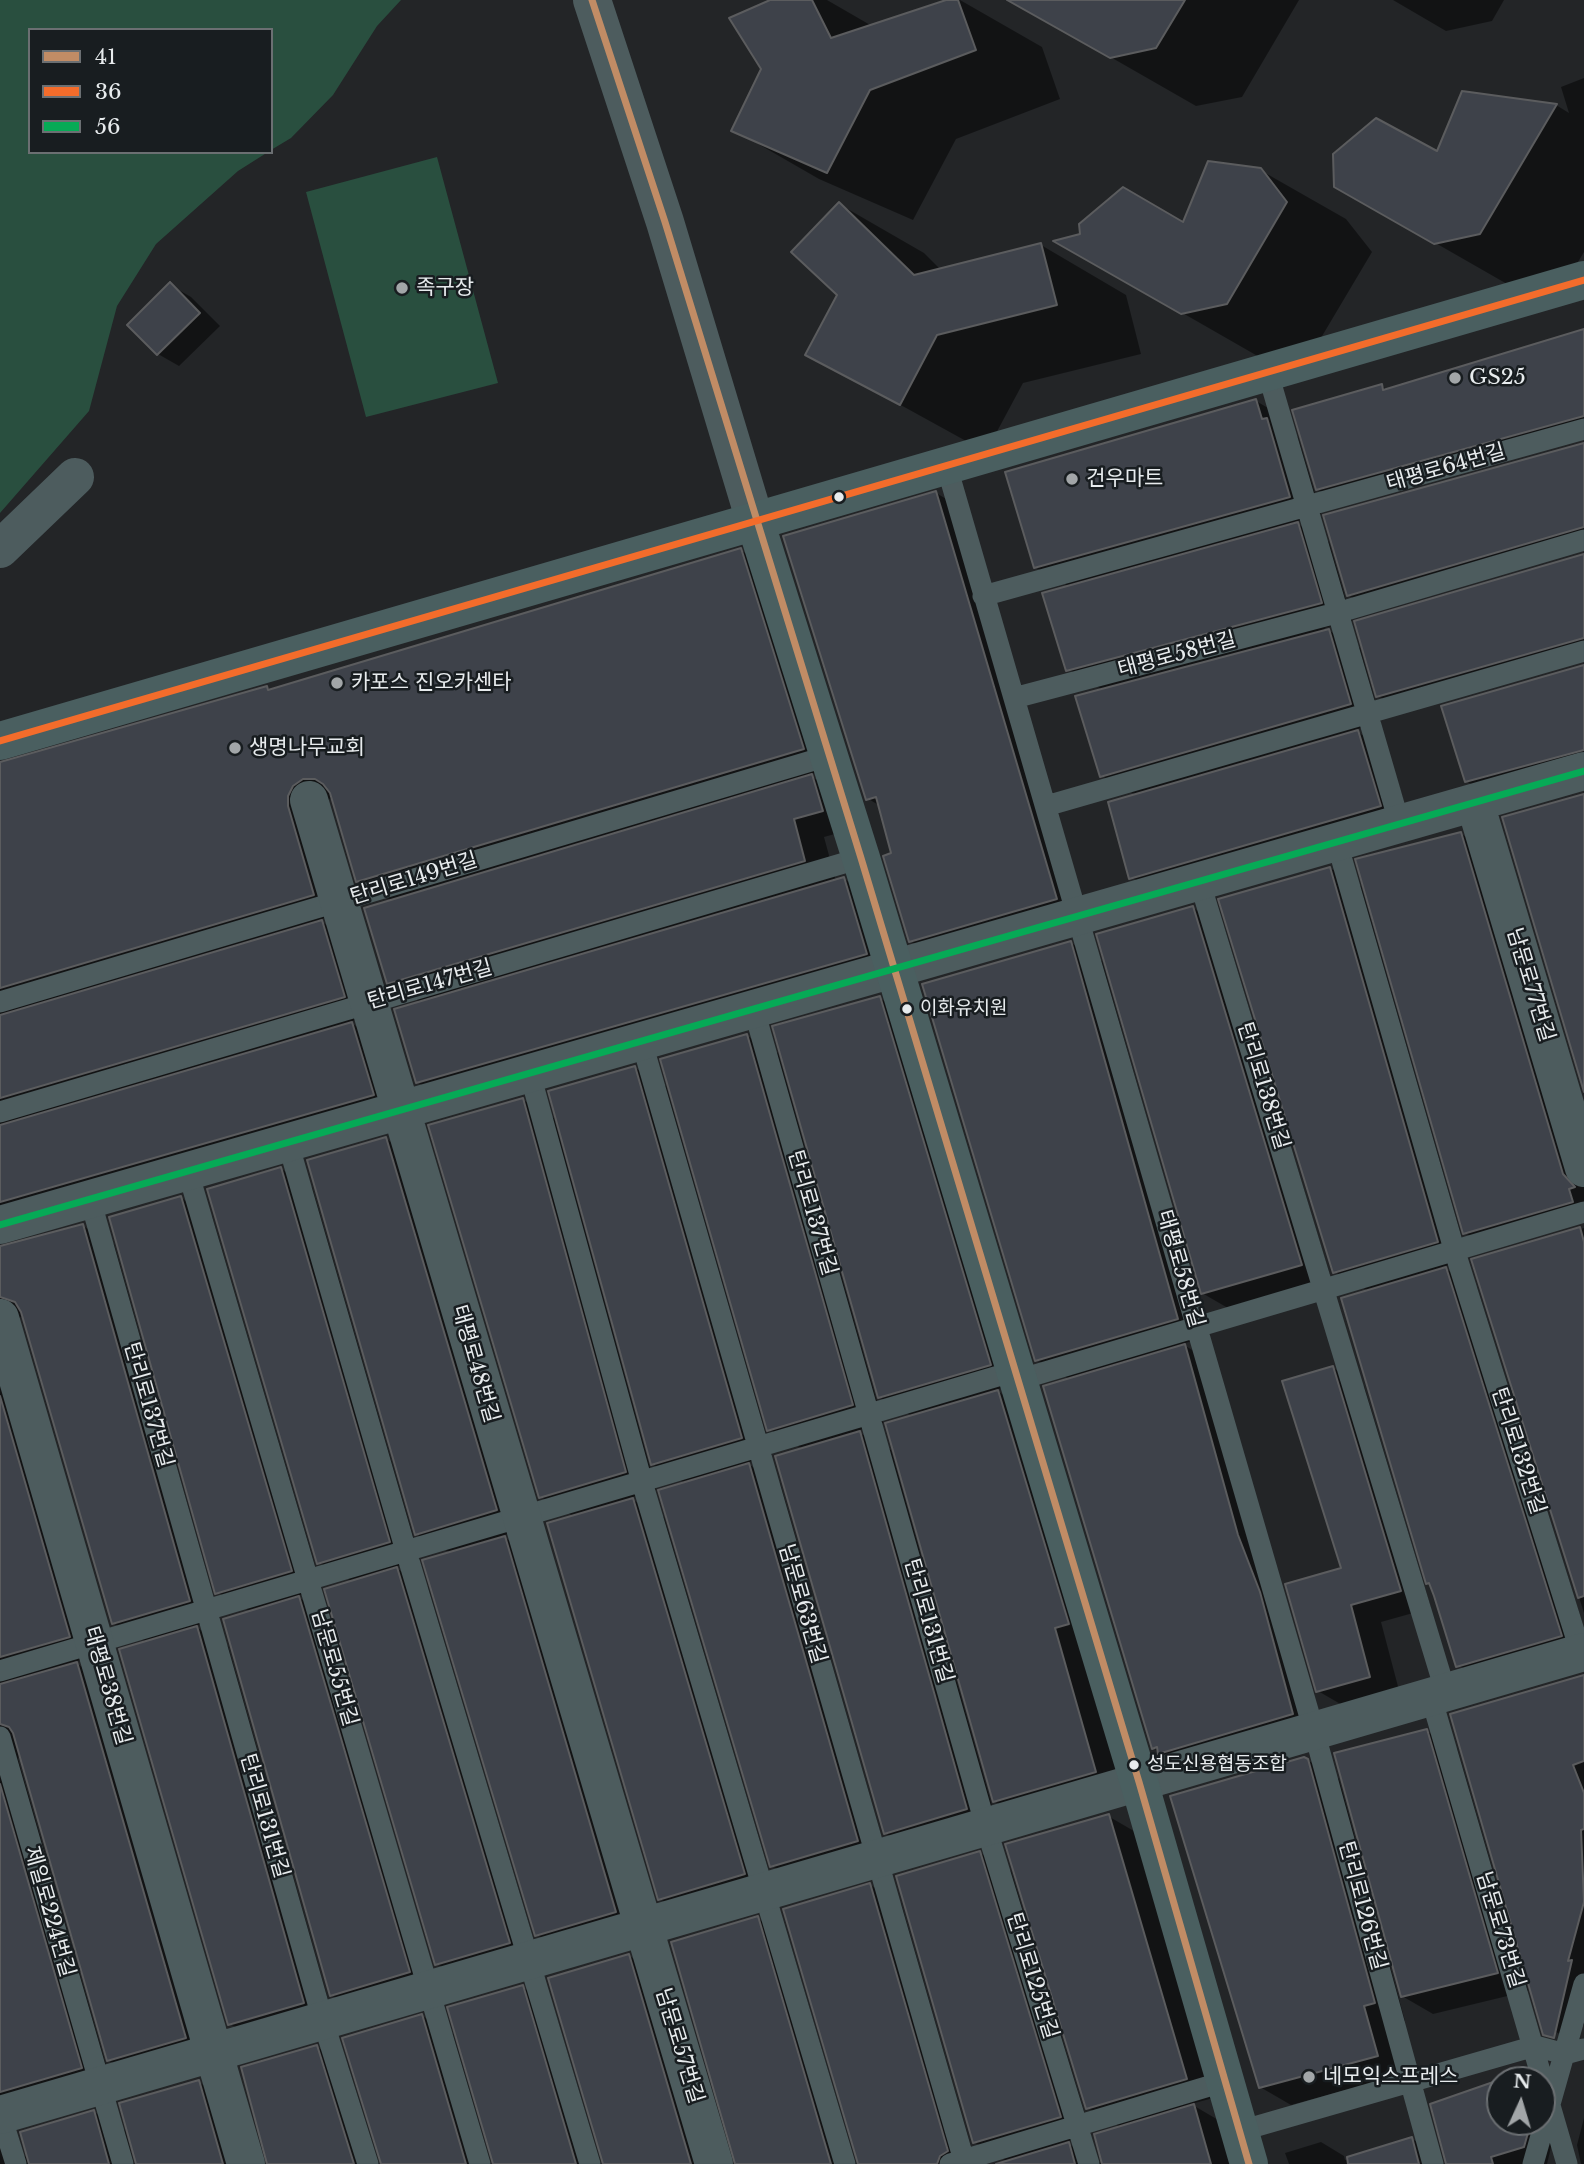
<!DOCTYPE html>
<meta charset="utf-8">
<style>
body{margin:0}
#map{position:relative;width:1584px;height:2164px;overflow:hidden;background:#232527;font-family:"Libre Baskerville",serif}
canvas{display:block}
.legend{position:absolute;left:28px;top:28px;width:245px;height:126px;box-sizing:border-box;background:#181d20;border:2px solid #6b6f72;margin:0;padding:9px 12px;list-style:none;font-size:21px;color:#e7ebed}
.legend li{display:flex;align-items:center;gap:14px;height:35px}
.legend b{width:35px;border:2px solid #6b6f72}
.north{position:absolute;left:1486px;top:2066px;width:70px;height:70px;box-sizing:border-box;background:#181d20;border:2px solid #6b6f72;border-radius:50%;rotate:4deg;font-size:19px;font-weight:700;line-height:28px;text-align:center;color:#e7ebed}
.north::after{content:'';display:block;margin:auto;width:24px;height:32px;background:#a2a6a8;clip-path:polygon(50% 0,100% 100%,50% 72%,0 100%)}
</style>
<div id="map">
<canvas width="1584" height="2164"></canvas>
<ul class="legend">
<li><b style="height:9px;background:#c18c65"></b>41</li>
<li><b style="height:9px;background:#f36c2b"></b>36</li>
<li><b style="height:9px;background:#06aa56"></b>56</li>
</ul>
<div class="north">N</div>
</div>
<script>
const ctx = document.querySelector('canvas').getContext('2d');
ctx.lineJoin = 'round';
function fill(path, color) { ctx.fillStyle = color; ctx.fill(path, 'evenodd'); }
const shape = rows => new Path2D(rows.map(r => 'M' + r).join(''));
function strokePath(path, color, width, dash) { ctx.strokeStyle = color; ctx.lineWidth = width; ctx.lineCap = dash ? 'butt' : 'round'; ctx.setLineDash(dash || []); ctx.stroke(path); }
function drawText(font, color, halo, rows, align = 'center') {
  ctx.font = font + ' "Libre Baskerville","Noto Sans KR",serif'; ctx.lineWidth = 5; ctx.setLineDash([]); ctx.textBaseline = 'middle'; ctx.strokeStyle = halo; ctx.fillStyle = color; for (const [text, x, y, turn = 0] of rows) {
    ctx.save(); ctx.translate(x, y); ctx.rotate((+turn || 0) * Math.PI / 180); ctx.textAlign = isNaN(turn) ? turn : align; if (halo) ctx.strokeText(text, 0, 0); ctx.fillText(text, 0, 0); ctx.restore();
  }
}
fill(shape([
 [0,0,401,0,377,26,333,95,291,138,271,150,271,30,30,30,30,152,268,152,238,171,156,244,117,306,89,411,0,513],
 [437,157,498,383,366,417,306,192]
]), '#294f3f');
fill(shape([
 [774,0,827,0,872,26,951,0,960,0,1042,47,1060,99,956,139,913,220,819,179,734,130,763,69],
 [1011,0,1299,0,1242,97,1196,106],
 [1393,0,1504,0,1492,21,1446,31],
 [1584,78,1584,252,1566,282,1521,292,1336,186,1438,154,1463,93,1556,105,1569,113,1561,87],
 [1260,170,1346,219,1372,252,1312,353,1268,362,1057,241,1082,235,1184,224],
 [839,204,924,253,941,270,1041,245,1126,295,1141,354,1023,383,986,452,808,354,839,295],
 [170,285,191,297,220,326,179,366,158,354,129,325],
 [1584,331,1584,439,1345,505,1317,489,1381,386,1389,390],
 [1256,401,1287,419,1292,434,1298,437,1321,514,1294,522,1329,542,1352,621,1324,628,1360,648,1381,722,1354,730,1388,750,1411,824,1162,895,1131,877,1136,795,1102,776,1103,690,1068,669,1070,587,1035,567],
 [1584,444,1584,550,1376,611,1348,595],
 [936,493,967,511,1087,917,942,958,910,941,880,806,867,798],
 [740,550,771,568,834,767,808,775,843,794,853,829,824,837,836,881,844,879,875,897,897,971,448,1100,417,1082,422,1003,388,983,392,901,358,881,333,797,324,803,344,912,318,920,353,940,375,1014,349,1022,383,1042,404,1113,0,1229,0,764,267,688,272,690],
 [1584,556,1584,661,1406,712,1378,696],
 [1584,666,1584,772,1494,798,1466,781],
 [1461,834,1489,850,1584,1169,1584,1222,1493,1249,1465,1233],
 [1330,868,1361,886,1468,1259,1442,1267,1477,1287,1584,1628,1489,1683,1458,1665,1432,1585,1428,1582,1369,1291,1335,1272],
 [1193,908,1224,926,1332,1282,1233,1311,1202,1293],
 [1071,943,1102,961,1209,1336,1182,1344,1216,1364,1269,1554,1290,1611,1323,1732,1191,1770,1153,1748,1071,1380,1037,1360],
 [879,998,910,1015,1021,1382,995,1390,1029,1409,1126,1789,1025,1819,994,1801,914,1417,879,1397],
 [747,1036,778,1053,883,1423,856,1431,891,1450,998,1827,916,1851,885,1833,803,1449,769,1429],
 [635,1068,666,1086,772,1455,746,1463,780,1483,888,1859,803,1884,772,1866,687,1484,652,1464],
 [523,1100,554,1118,656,1490,629,1498,664,1517,775,1892,691,1917,660,1899,575,1517,541,1497],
 [386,1139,417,1157,527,1528,501,1536,535,1555,646,1929,568,1953,537,1935,451,1553,416,1534],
 [281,1169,312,1187,420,1560,394,1567,428,1587,540,1961,468,1982,437,1964,353,1582,318,1562],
 [181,1198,212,1216,322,1589,296,1596,329,1616,439,1989,361,2012,331,1995,251,1612,217,1592],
 [83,1226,114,1244,220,1619,194,1626,228,1646,334,2021,261,2042,230,2024,148,1643,113,1623,24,1315,15,1321,100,1654,74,1662,108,1682,217,2055,139,2078,108,2060,20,1752,18,1759,112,2086,25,2111,10,2141,28,2159,94,2112,125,2130,134,2164,0,2164,0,1248],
 [1584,1228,1584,1613,1473,1260],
 [1333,1368,1364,1386,1431,1608,1381,1622,1400,1694,1349,1709,1318,1691,1343,1570],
 [1584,1684,1584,2025,1565,2037,1542,2024,1452,1715],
 [1426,1731,1457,1748,1528,1991,1433,2014,1402,1996],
 [1304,1758,1339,1779,1405,2021,1394,2023,1408,2073,1291,2105,1260,2087],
 [1108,1816,1139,1834,1217,2097,1191,2104,1225,2124,1237,2164,1002,2164,1008,2162,974,2142,980,1853,1011,1871,1091,2134,1065,2142,1103,2164,1122,2128,1088,2108],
 [870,1885,901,1903,976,2164,859,2164],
 [757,1918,788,1936,856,2164,737,2164],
 [629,1956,660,1974,716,2164,604,2164],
 [522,1987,553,2005,601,2164,494,2164],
 [422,2016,453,2034,491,2164,382,2164],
 [317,2047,348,2065,379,2164,269,2164],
 [198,2082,230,2100,248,2164,137,2164],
 [1500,2082,1500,2122,1542,2122,1554,2135,1547,2164,1447,2164],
 [1584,2118,1584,2164,1581,2164,1577,2145],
 [1412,2139,1435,2152,1439,2164,1289,2164,1285,2153,1321,2142,1344,2156,1345,2160]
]), '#0007');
const building = shape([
 [770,0,812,0,831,38,946,0,958,0,976,50,870,90,827,173,731,131,761,69,729,18,770,0],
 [1007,0,1185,0,1156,48,1110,58,1007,0],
 [1462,91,1557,104,1480,234,1434,244,1334,187,1333,154,1376,118,1437,151,1462,91],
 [1208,161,1261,168,1287,202,1227,304,1181,314,1053,241,1080,234,1079,224,1123,187,1183,222,1208,161],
 [839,202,914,275,1041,243,1057,305,937,335,900,405,805,355,837,295,791,252,839,202],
 [170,282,200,313,157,355,127,325,170,282],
 [1584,329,1584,416,1316,490,1292,410,1382,384,1383,390,1584,329],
 [1256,399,1262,419,1267,418,1290,497,1034,568,1005,472,1256,399],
 [1584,443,1584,527,1347,596,1323,515,1584,443],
 [936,491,1057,899,909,942,883,856,891,853,876,797,866,800,783,536,936,491],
 [1298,522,1322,603,1066,671,1042,593,1298,522],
 [741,548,804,749,356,882,330,793,323,784,315,779,303,779,293,786,288,796,288,806,314,895,0,988,0,762,267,686,268,690,741,548],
 [1584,554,1584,638,1376,697,1354,621,1584,554],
 [1329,629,1351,704,1100,777,1075,696,1329,629],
 [1584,665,1584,750,1465,782,1441,706,1584,665],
 [1358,730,1381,806,1129,879,1108,802,1358,730],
 [812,774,823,811,794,819,805,861,387,984,364,908,812,774],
 [1584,794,1584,1092,1502,817,1584,794],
 [1461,832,1563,1174,1575,1187,1569,1189,1573,1202,1463,1234,1355,859,1461,832],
 [1330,867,1438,1242,1333,1273,1218,899,1330,867],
 [844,877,867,954,416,1083,394,1009,844,877],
 [1193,906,1302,1265,1201,1294,1096,934,1193,906],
 [322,920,345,997,0,1098,0,1015,322,920],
 [1071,941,1178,1319,1035,1361,922,984,1071,941],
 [880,996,991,1365,878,1398,772,1026,880,996],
 [352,1022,374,1095,0,1202,0,1125,352,1022],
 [747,1034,853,1405,767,1431,660,1059,747,1034],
 [635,1066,742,1438,651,1465,548,1091,635,1066],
 [523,1098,626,1472,539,1498,428,1125,523,1098],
 [386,1137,497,1510,415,1535,307,1160,386,1137],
 [281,1167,390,1542,317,1564,207,1189,281,1167],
 [181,1196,292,1571,215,1594,109,1217,181,1196],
 [83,1224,190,1601,112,1624,21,1312,15,1302,0,1297,0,1246,83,1224],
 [1580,1227,1584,1242,1584,1596,1578,1598,1471,1259,1580,1227],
 [1446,1267,1562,1636,1456,1667,1434,1596,1429,1583,1426,1584,1341,1298,1446,1267],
 [1185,1344,1238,1535,1260,1592,1293,1714,1158,1754,1157,1747,1152,1749,1043,1386,1185,1344],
 [1333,1366,1401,1591,1351,1605,1370,1677,1316,1692,1285,1584,1341,1568,1282,1381,1333,1366],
 [998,1390,1069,1624,1055,1628,1096,1772,993,1802,885,1423,998,1390],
 [0,1396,70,1637,0,1657,0,1396],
 [860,1431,967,1809,884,1834,775,1456,860,1431],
 [749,1463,858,1841,770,1867,658,1490,749,1463],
 [633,1498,745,1874,658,1900,547,1523,633,1498],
 [505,1536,616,1912,535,1936,422,1560,505,1536],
 [397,1567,510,1943,435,1965,324,1589,397,1567],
 [299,1596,410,1972,330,1996,223,1619,299,1596],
 [197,1626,304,2003,228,2025,119,1649,197,1626],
 [77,1662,186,2038,107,2061,13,1733,9,1727,0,1724,0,1684,77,1662],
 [1584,1675,1584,1761,1573,1765,1584,1793,1584,1829,1581,1830,1584,1902,1568,1961,1572,1960,1554,2038,1543,2035,1450,1714,1584,1675],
 [1427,1729,1498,1973,1401,1997,1334,1753,1427,1729],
 [1304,1757,1308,1759,1375,2003,1364,2006,1378,2056,1259,2088,1170,1796,1304,1757],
 [0,1784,82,2068,0,2092,0,1784],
 [1109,1814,1187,2079,1086,2109,1005,1844,1109,1814],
 [980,1851,1061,2117,973,2143,896,1876,980,1851],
 [870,1883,948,2151,940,2156,937,2164,858,2164,783,1909,870,1883],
 [758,1916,831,2164,735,2164,671,1942,758,1916],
 [629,1954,691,2164,603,2164,548,1978,629,1954],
 [523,1985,576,2164,493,2164,447,2007,523,1985],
 [422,2014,466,2164,381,2164,342,2038,422,2014],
 [317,2045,354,2164,267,2164,241,2067,317,2045],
 [1522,2072,1523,2080,1500,2080,1500,2122,1531,2122,1524,2147,1491,2157,1493,2164,1446,2164,1430,2104,1522,2072],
 [199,2080,223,2164,136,2164,119,2103,199,2080],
 [1194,2104,1211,2164,1102,2164,1094,2134,1194,2104],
 [94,2110,109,2164,29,2164,20,2132,94,2110],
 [1412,2137,1419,2164,1348,2164,1347,2157,1412,2137],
 [1069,2142,1075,2164,996,2164,1069,2142]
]);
fill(building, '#3e424a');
strokePath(building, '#5b5c5e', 2);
strokePath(shape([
 [1267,370,1400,825],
 [946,464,1314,1731,1433,2164],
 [983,596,1584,429],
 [1014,698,1340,612,1584,540],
 [1046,806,1584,651],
 [1337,843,1454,1249,1581,1653],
 [1200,883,1446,1693],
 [0,1002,828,756],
 [754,1010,986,1827,1089,2164],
 [642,1043,965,2164],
 [530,1074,642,1482,845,2164],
 [0,1112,861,858],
 [288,1143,406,1551,590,2164],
 [188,1172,480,2164],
 [90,1199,323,2021,368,2164],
 [1018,1380,1584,1212],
 [0,1671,1015,1371],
 [1431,1697,1567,2164],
 [0,1737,123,2164],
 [0,2113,16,2164],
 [1240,2131,1535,2046,1565,2054,1584,2049],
 [950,2164,1226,2081],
 [1533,2164,1584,1984]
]), '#4d5c5e', 21);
strokePath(shape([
 [592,0,665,222,755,521],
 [0,549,75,477],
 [309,800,714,2164],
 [1475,803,1584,1168],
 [0,1225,1584,771],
 [0,1318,246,2164],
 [0,2115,1584,1652]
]), '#4d5c5e', 38);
strokePath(shape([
 [755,521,861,858,1139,1782,1249,2164],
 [0,741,1584,280]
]), '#4a5f60', 38);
strokePath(shape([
 [592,0,665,222,861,858,1139,1782,1249,2164]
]), '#c18c65', 7);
strokePath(shape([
 [0,741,1584,280]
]), '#f36c2b', 7);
strokePath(shape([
 [0,1225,1584,771]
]), '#06aa56', 7);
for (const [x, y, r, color] of [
 [402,288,7,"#a2a6a8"],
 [1455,378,7,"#a2a6a8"],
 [1072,479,7,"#a2a6a8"],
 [839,497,6,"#e7ebed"],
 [337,683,7,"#a2a6a8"],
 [235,748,7,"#a2a6a8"],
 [907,1009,6,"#e7ebed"],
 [1134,1765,6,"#e7ebed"],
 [1309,2077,7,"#a2a6a8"]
]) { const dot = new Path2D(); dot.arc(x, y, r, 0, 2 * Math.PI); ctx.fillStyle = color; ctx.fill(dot); strokePath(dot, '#181d20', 2.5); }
drawText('19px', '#e7ebed', '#181d20', [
 ["이화유치원",920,1009],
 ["성도신용협동조합",1147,1765]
], 'left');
drawText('21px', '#e7ebed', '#181d20', [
 ["족구장",416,288],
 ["GS25",1469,378],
 ["건우마트",1086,479],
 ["카포스 진오카센타",351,683],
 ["생명나무교회",249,748],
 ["네모익스프레스",1323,2077]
], 'left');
drawText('21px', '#e7ebed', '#181d20', [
 ["태평로64번길",1446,468,-16],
 ["태평로58번길",1177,655,-15],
 ["탄리로149번길",414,879,-17],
 ["탄리로147번길",430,985,-16],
 ["남문로77번길",1530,985,73],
 ["탄리로138번길",1263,1086,73],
 ["탄리로137번길",812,1213,74],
 ["태평로58번길",1180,1269,74],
 ["태평로48번길",475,1364,74],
 ["탄리로137번길",148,1405,74],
 ["탄리로132번길",1518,1451,72],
 ["남문로63번길",802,1604,74],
 ["탄리로131번길",928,1621,74],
 ["남문로55번길",334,1668,74],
 ["태평로38번길",107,1686,74],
 ["탄리로131번길",264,1816,74],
 ["탄리로126번길",1362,1906,75],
 ["제일로224번길",49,1912,74],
 ["남문로73번길",1500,1930,73],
 ["탄리로125번길",1032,1976,73],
 ["남문로57번길",679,2046,73]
]);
</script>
